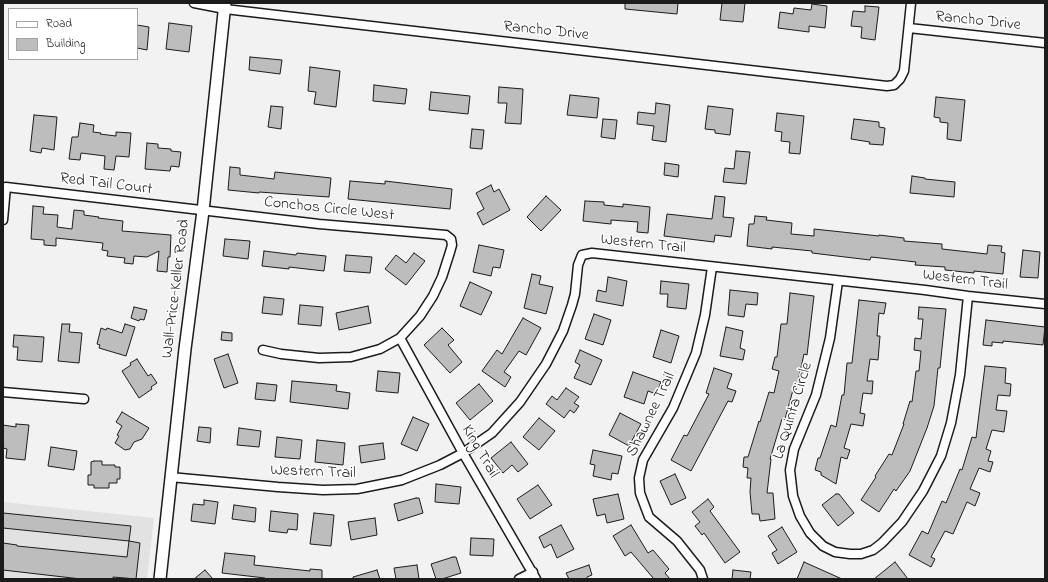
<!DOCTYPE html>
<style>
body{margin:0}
#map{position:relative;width:1048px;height:582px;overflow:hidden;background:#f2f2f2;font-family:"Indie Flower",sans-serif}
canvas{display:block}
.frame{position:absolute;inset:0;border:4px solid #1c1c1c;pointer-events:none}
.legend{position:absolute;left:8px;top:8px;width:130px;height:52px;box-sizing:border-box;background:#fff;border:1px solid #a4a4a4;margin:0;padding:5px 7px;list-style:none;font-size:12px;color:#1c1c1c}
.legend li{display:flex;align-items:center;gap:8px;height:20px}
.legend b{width:20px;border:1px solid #a4a4a4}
</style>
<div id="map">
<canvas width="1048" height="582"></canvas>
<div class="frame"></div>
<ul class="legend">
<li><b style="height:5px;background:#fff"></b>Road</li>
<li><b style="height:11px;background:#bdbdbd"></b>Building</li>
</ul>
</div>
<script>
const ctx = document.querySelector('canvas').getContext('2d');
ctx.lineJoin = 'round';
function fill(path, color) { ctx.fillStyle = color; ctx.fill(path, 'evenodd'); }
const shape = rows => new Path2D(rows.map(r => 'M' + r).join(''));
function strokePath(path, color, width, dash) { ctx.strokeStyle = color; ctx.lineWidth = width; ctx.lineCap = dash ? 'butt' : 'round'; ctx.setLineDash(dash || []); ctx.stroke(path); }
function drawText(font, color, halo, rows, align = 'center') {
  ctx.font = font + ' "Indie Flower",sans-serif'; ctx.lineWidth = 3; ctx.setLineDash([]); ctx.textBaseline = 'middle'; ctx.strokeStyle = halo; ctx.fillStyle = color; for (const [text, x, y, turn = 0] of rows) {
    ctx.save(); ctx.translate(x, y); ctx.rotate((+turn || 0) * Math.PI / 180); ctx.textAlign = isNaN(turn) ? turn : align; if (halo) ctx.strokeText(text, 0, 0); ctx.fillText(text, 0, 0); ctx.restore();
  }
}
fill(shape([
 [3,502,154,518,147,579,3,579]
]), '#e2e2e2');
const building = shape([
 [625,3,678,3,677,14,625,9,625,3],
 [722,3,745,3,743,22,720,20,722,3],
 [812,4,827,6,825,28,809,26,809,32,778,28,780,12,793,14,794,8,811,10,812,4],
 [865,6,879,7,875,40,861,38,862,27,851,26,853,11,865,12,865,6],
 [169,23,192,26,189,52,166,49,169,23],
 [137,25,149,27,147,50,137,48,137,25],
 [250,57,282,60,280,74,249,70,250,57],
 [310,67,340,71,336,107,314,104,316,92,308,91,310,67],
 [374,85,407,89,405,104,373,101,374,85],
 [499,87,523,89,521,124,505,123,507,103,498,103,499,87],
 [431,92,470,96,468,114,429,110,431,92],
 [570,95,599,98,597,118,567,115,570,95],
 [936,97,965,100,961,141,947,139,948,123,940,122,940,118,934,117,936,97],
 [656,103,670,105,666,142,652,140,654,126,637,124,638,112,655,114,656,103],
 [271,106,283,107,281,129,268,127,271,106],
 [708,106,733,109,730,135,715,133,715,130,705,129,708,106],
 [777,113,804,116,800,154,789,153,790,142,781,141,782,132,775,131,777,113],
 [34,115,57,117,54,150,42,148,41,153,30,151,34,115],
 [603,119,617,120,615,139,601,137,603,119],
 [854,119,879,122,879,127,885,128,883,145,869,144,870,142,851,139,854,119],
 [80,123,94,125,93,132,101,133,100,134,116,136,116,132,131,133,129,157,116,156,114,170,104,169,105,156,81,153,80,160,69,159,72,137,78,137,80,123],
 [472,129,484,130,482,149,470,148,472,129],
 [147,143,158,144,158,148,171,149,171,151,181,152,179,167,171,166,170,171,145,169,147,143],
 [736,151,750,152,746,184,723,182,725,168,734,169,736,151],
 [665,163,679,165,678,177,664,175,665,163],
 [230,167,240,168,240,175,274,179,275,172,331,178,329,197,259,192,259,193,228,190,230,167],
 [912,176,925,178,925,179,955,182,954,197,910,193,912,176],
 [350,181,385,184,385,181,452,189,450,209,348,199,350,181],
 [491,185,494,192,499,189,510,210,483,225,477,213,484,209,476,193,491,185],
 [546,196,561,210,541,231,527,217,546,196],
 [715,196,725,197,723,217,734,218,731,237,715,235,714,242,664,236,667,214,712,219,715,196],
 [585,201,604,202,604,205,623,207,623,204,650,207,648,233,637,232,638,222,611,220,611,224,583,221,585,201],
 [33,206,44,207,43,214,58,215,57,227,72,229,74,210,84,211,84,215,99,217,98,218,123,221,122,231,171,235,170,257,168,257,167,272,157,271,159,251,147,257,134,256,133,264,124,263,125,258,107,256,108,251,102,250,103,243,56,238,56,246,44,245,44,240,31,239,33,206],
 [755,216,767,217,766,220,792,223,791,234,814,236,814,229,879,236,879,235,904,238,904,241,942,244,942,249,987,254,988,245,1002,246,1001,252,1005,253,1003,274,974,271,974,273,945,270,945,267,915,265,916,262,871,257,870,260,812,253,812,251,772,247,772,249,747,246,749,224,754,224,755,216],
 [225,239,250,241,248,259,223,256,225,239],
 [479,245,504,250,500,268,493,267,491,276,473,272,479,245],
 [1023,250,1040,252,1038,278,1020,277,1023,250],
 [264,251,296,255,297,253,326,256,324,271,289,267,289,269,262,266,264,251],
 [414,253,425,261,406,285,385,269,396,255,406,263,414,253],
 [346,255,372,257,370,273,344,271,346,255],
 [532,274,541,276,539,284,553,287,546,314,524,308,532,274],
 [608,277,627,281,623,306,596,301,598,290,606,292,608,277],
 [661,281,689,284,686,309,667,307,668,294,660,294,661,281],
 [470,282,492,292,481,315,460,306,470,282],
 [730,290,758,293,757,305,746,304,744,317,728,315,730,290],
 [790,293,814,296,807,355,804,354,796,390,793,390,785,419,782,419,770,459,771,459,767,493,773,493,775,519,760,521,759,514,752,514,750,492,751,478,747,478,748,468,743,467,744,457,748,457,759,421,760,422,769,392,774,393,779,371,772,369,775,357,777,357,781,324,787,324,790,293],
 [264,297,284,299,282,315,262,313,264,297],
 [859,300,886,303,884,314,879,313,877,336,880,336,878,360,870,359,867,381,873,381,872,394,863,393,860,413,865,414,863,426,851,424,844,448,850,450,847,459,841,457,836,484,821,475,821,472,815,470,818,458,820,458,831,425,836,427,842,395,844,395,847,363,852,363,859,300],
 [300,305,323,307,321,326,298,324,300,305],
 [368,306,371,323,339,330,336,313,368,306],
 [134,307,147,310,144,320,140,319,139,321,131,318,134,307],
 [919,307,946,309,940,368,938,368,934,406,927,428,910,471,896,491,894,489,879,512,861,500,876,477,875,476,889,454,892,455,904,424,903,424,910,401,912,402,916,371,919,371,921,351,914,350,915,338,921,339,923,319,918,319,919,307],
 [594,314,611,320,603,345,585,339,594,314],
 [523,318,541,328,526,355,519,351,504,372,511,377,505,387,482,371,497,350,502,354,523,318],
 [986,320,1045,327,1043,345,1003,341,1003,343,992,342,992,346,983,345,986,320],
 [62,324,70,324,69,332,82,333,79,363,58,361,62,324],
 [125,324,135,327,126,356,99,348,100,345,97,344,101,328,106,330,107,328,122,333,125,324],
 [726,327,743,331,740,348,745,350,743,360,720,356,726,327],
 [442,328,454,340,448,345,462,362,450,373,424,345,442,328],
 [661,330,679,336,671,363,653,357,661,330],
 [222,332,232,333,232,341,221,340,222,332],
 [14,335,44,337,42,362,17,360,18,347,13,347,14,335],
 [580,350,602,360,591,385,574,378,580,365,575,362,580,350],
 [228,354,238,383,224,388,214,359,228,354],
 [137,359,148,376,151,374,157,383,151,387,152,389,139,398,122,371,131,365,130,363,137,359],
 [985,366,1006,368,1005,383,1011,384,1010,396,998,395,996,410,1007,411,1004,432,992,430,986,449,991,451,988,461,993,462,990,472,979,468,970,489,980,493,975,506,967,502,953,534,945,531,931,557,935,559,931,567,909,555,922,531,928,534,942,501,946,503,960,469,962,470,972,437,976,438,985,366],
 [714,368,732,374,727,388,736,391,732,402,728,401,691,471,671,460,684,435,687,436,709,394,706,393,714,368],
 [378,371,400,373,398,393,376,391,378,371],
 [633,372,661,382,656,394,648,391,644,404,624,397,633,372],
 [292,381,337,385,336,391,350,393,348,409,290,402,292,381],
 [257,383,277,385,275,401,255,399,257,383],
 [479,384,493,401,470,420,456,403,479,384],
 [566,388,579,397,574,403,579,406,574,413,570,410,564,418,546,404,552,396,557,400,566,388],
 [122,412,149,428,142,439,134,442,130,449,125,450,115,443,119,436,117,435,122,426,116,422,122,412],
 [620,413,641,424,629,446,609,435,620,413],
 [413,417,429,424,417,451,401,444,413,417],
 [539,418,555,431,539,450,523,437,539,418],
 [16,424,29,425,25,460,6,458,7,449,3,448,3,425,16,427,16,424],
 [199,427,211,428,210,443,197,441,199,427],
 [239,428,261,431,259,447,237,445,239,428],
 [277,437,302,440,300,459,275,457,277,437],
 [317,440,345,443,343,465,315,462,317,440],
 [511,442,528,464,518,472,512,465,503,473,491,458,511,442],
 [383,443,385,459,361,463,359,446,383,443],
 [51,447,77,451,74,470,48,466,51,447],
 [593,450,622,456,618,474,612,473,611,480,593,476,595,465,590,464,593,450],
 [94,461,102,461,102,465,115,465,115,467,120,467,120,479,117,479,117,483,109,483,109,488,94,488,94,485,88,485,88,475,91,475,91,462,94,461],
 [675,474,686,498,671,505,660,481,675,474],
 [436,484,461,487,459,504,435,502,436,484],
 [538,485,552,505,530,519,517,499,538,485],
 [618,494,624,519,607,523,605,514,597,516,593,499,618,494],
 [836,494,839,494,854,513,838,526,822,505,836,494],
 [416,498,419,498,423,513,398,521,394,504,416,498],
 [708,499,714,507,710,511,740,552,725,563,704,533,702,535,695,526,700,522,692,512,708,499],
 [204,500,218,502,215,524,191,521,193,504,204,505,204,500],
 [234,505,256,508,255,522,232,519,234,505],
 [271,511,298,514,297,530,288,529,287,533,269,531,271,511],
 [3,513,131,526,129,541,3,528,3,513],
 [314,513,334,515,331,546,310,544,314,513],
 [375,518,377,535,351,540,348,522,375,518],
 [561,525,574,549,557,558,551,544,544,548,539,537,561,525],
 [631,525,648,553,653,550,669,569,665,573,670,579,654,579,631,552,625,556,613,536,631,525],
 [782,527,797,552,778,564,772,553,777,550,768,536,782,527],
 [471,538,494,539,493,556,470,555,471,538],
 [129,541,140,543,136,579,113,577,113,579,81,579,3,570,3,543,17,545,17,546,127,557,129,541],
 [225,553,255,556,254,565,310,571,310,569,322,570,322,579,265,579,265,578,222,573,225,553],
 [453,557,456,557,461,573,442,579,436,579,431,564,453,557],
 [804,562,842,579,797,579,804,562],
 [895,562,908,579,874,579,895,562],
 [417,565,419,579,396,579,394,568,417,565],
 [589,565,592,575,587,577,587,579,569,579,566,573,589,565],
 [205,570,213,579,194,579,205,570],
 [377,570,380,579,353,579,353,577,377,570],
 [733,570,751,572,750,579,732,579,733,570]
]);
fill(building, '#bdbdbd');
strokePath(building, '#1c1c1c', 1);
const street = shape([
 [194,3,225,9,887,86,894,85,900,79,904,71,911,3],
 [909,28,1045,43],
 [3,220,6,187,319,224,446,235,451,239,452,245,450,252,442,277,433,296,420,316,400,338,380,349,351,357,319,358,281,354,263,350],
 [838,281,830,338,816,395,794,449,790,470,793,496,800,516,810,533,823,546,835,552,850,554,861,554,873,550,882,543,902,522,923,491,941,456,951,423,960,375,968,296],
 [400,338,463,453,536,579],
 [3,392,84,399],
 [170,477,278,487,323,490,357,489,402,480,440,465,463,453,492,433,520,402,546,364,563,331,572,305,575,294,578,265,582,255,592,253,925,290,968,296,1045,304],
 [519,579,533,572],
 [703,579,700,570,677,541,649,517,640,493,639,478,643,460,673,408,696,353,705,315,712,267]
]);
const secondary = shape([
 [160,579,185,349,203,211,225,3]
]);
strokePath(street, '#1c1c1c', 11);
strokePath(secondary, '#1c1c1c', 14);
strokePath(street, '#fff', 8);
strokePath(secondary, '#fff', 11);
drawText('16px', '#1c1c1c', '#fff', [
 ["Rancho Drive",978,22,6],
 ["Rancho Drive",546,32,6],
 ["Red Tail Court",106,185,7],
 ["Conchos Circle West",329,210,6],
 ["Western Trail",643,245,6],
 ["Western Trail",965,281,7],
 ["Wall-Price-Keller Road",177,289,-83],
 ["La Quinta Circle",794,411,-73],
 ["Shawnee Trail",652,415,-64],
 ["King Trail",479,452,60],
 ["Western Trail",313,473,2]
]);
</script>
